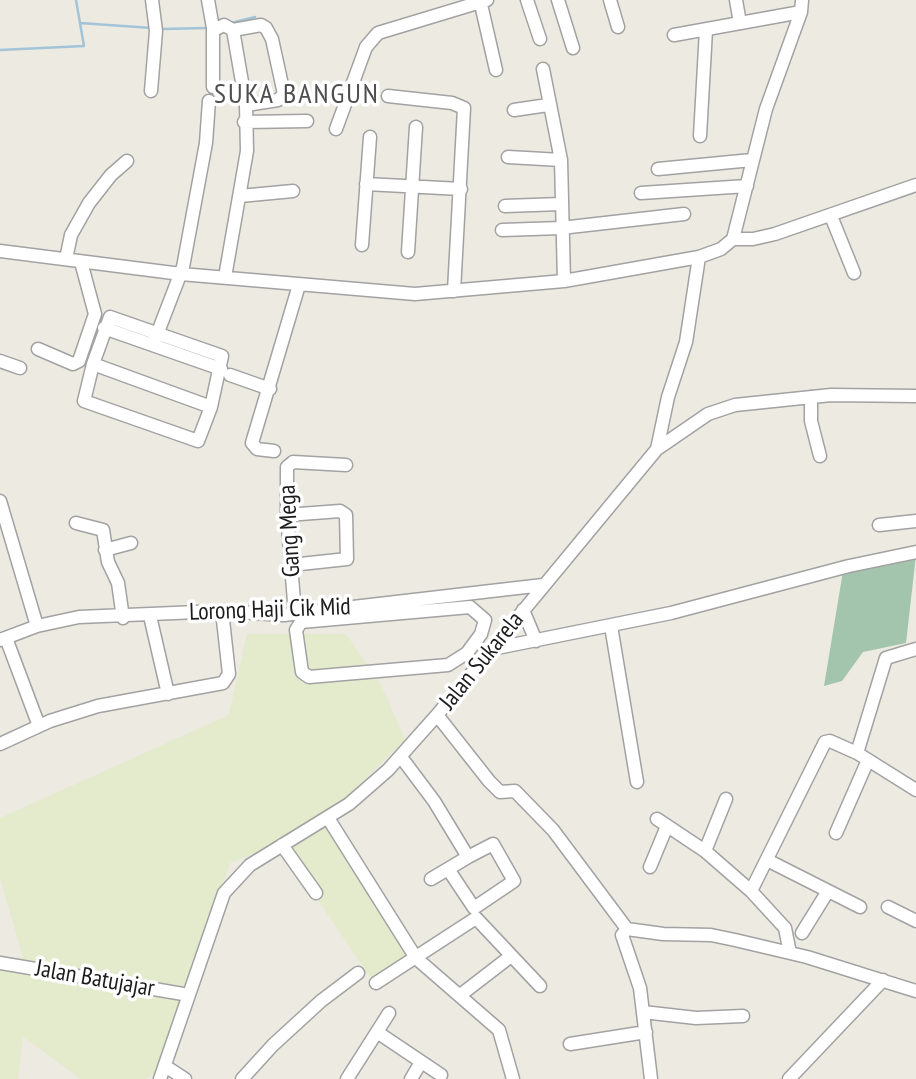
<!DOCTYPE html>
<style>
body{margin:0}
canvas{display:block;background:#eceae1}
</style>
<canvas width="916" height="1079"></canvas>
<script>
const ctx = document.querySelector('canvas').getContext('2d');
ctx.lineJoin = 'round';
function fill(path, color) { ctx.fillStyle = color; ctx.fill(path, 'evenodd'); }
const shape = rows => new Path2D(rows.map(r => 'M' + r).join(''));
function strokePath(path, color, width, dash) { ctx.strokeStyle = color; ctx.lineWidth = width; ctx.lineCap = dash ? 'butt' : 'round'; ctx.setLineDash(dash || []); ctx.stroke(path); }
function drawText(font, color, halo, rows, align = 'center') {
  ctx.font = font + ' "PT Sans Narrow",sans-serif'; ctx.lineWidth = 7; ctx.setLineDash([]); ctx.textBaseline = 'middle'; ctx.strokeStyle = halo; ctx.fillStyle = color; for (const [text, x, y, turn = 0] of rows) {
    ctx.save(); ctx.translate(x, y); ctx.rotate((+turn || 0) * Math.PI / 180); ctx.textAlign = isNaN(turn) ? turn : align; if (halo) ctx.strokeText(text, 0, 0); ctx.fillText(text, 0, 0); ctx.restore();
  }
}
fill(shape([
 [247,634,346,634,382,687,405,740,323,820,408,959,371,979,280,843,230,863,157,1072,145,1079,81,1079,23,1037,18,1079,0,1079,0,960,23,957,0,878,0,818,229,715]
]), '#e4eacc');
fill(shape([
 [916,555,906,643,863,652,842,681,824,686,844,565]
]), '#a3c4ad');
strokePath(shape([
 [80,23,152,28],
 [231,23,255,17],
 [162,29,207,28],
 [0,50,84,46,76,0]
]), '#a3c4d8', 2.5);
const minor = shape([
 [208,0,213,28,213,87],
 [480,0,496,70],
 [527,0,540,39],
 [558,0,573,48],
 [610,0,618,27],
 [736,0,740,23],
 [214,30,224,25,233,30,261,25,266,28,272,39,284,94,278,100,246,105],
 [674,35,801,12],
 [543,69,561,160,564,281],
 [151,91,156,31,152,0],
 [388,96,452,103,464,108,454,291],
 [514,110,548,105],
 [244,122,307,121],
 [336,129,366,47,378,33,487,0],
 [700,136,706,30],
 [508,157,561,160],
 [658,169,752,160],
 [366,184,461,189],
 [641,193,747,186],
 [240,196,293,191],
 [505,206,561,204],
 [831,216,854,273],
 [502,230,561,228,684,214],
 [733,239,753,239,775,234,916,185],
 [362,245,370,137],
 [0,251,181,274,415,294,564,281,699,257,721,249,733,239,766,109,801,12,802,0],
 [408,252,416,127],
 [66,259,71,235,89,203,111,175,127,161],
 [225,277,247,151,246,105,233,30],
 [110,317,222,356,211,407,198,441,84,401,93,364,110,317],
 [104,328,221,369],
 [153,345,183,267,206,143,209,101],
 [38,349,73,364,79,361,95,314,81,262],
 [0,361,20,368],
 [93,364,211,407],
 [230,375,270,389],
 [811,397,811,421,820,456],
 [657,449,668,397,686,342,699,257],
 [274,451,257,449,252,443,299,285],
 [0,501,37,626],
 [287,515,340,511,346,515,347,559,291,565],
 [76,523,103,530,108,562,118,583,123,618],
 [879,525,916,521],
 [105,550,131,543],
 [470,607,485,620,481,634,467,653,448,665,309,677,302,672,296,630,301,622,470,607],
 [523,610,536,641],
 [295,614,287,515,287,467,293,462,346,465],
 [150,616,168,694],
 [611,626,637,782],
 [6,638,39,726],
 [0,640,37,626,79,617,222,611,284,615,543,585],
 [492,649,671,613,849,566,916,552],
 [437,715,489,781,500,792,515,791,553,830,627,929],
 [0,744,50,721,98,706,223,683,229,674,222,611],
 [857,753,886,658,916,649],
 [401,757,434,801,468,857],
 [328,818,416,958,499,1030,513,1079],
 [657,819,705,851,751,891,785,928,790,953],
 [836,833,868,760],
 [282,845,316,893],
 [705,851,726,799],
 [767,860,860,907],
 [650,867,667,826],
 [431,879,468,857,493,844,514,881,474,908,448,869],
 [751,891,825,742,830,741,857,753,916,790],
 [888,907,916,921],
 [802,933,828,891],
 [0,963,189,995],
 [376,983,476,918,540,986],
 [463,993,511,956],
 [643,1012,696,1018,743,1016],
 [377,1032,441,1075],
 [570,1044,646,1032],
 [165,1066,185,1079],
 [160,1079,224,893,250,865,349,804,388,770,437,715,657,449,708,414,735,405,831,395,916,396],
 [242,1079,273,1045,321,1001,358,973],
 [347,1079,389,1013],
 [411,1079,421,1062],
 [651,1079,640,988,622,935,627,929,663,934,711,935,735,940,807,957,916,991],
 [789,1079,883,980]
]);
strokePath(minor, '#a2a2a2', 15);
strokePath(minor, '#fff', 12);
drawText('24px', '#1b1b1b', '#fff', [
 ["Gang Mega",290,531,-93],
 ["Lorong Haji Cik Mid",270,610,-2],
 ["Jalan Sukarela",482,661,-51],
 ["Jalan Batujajar",95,979,10]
]);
ctx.letterSpacing = '2px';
drawText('28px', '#4e4e4e', '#fff', [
 ["SUKA BANGUN",297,95]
]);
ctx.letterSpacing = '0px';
</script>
